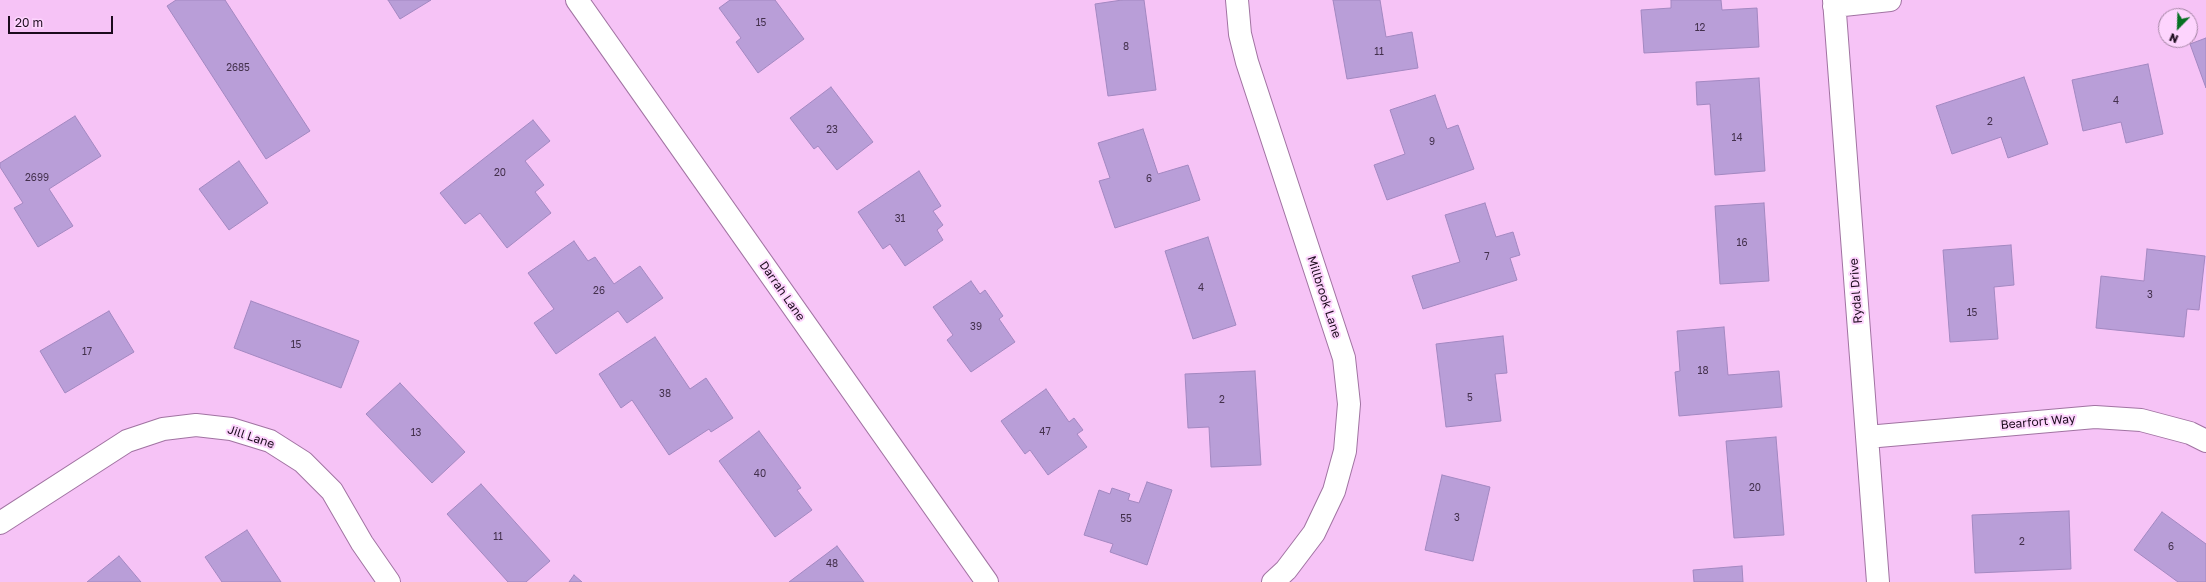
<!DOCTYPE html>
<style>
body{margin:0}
#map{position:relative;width:2206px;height:582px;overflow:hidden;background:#f6c3f6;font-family:"Golos Text",sans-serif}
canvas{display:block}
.north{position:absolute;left:2158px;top:8px;width:40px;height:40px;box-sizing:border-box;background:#fdd4fd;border:1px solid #a384a3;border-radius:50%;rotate:203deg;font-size:11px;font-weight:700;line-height:16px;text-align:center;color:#1c0b1d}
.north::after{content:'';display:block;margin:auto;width:14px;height:18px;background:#067122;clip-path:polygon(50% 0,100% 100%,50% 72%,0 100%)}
.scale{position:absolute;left:8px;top:16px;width:105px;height:18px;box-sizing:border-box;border:2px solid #1c0b1d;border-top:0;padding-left:5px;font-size:12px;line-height:14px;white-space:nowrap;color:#1c0b1d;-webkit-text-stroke:3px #fdd4fd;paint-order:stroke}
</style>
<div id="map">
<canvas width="2206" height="582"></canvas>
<div class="north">N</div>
<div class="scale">20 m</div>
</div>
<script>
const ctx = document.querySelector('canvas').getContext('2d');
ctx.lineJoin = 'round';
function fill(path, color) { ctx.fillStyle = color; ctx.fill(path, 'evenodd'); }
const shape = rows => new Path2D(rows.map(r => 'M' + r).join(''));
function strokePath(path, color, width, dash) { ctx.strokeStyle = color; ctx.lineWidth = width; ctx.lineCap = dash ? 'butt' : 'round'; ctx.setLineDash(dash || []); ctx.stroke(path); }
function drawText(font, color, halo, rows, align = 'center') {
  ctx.font = font + ' "Golos Text",sans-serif'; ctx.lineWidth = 4; ctx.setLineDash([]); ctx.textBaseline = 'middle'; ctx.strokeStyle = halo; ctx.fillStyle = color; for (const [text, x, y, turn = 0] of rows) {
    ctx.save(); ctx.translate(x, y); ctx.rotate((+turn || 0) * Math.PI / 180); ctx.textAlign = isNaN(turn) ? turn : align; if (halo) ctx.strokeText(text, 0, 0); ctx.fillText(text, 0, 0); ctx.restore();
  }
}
const building = shape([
 [176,0,225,0,310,131,266,159,167,6,176,0],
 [388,0,431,0,400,19,388,0],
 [730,0,775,0,804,39,758,73,736,42,741,38,719,8,730,0],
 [1122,0,1144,0,1156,90,1108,96,1095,4,1122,0],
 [1333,0,1380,0,1386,37,1412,32,1418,68,1347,79,1333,0],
 [1671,0,1721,0,1722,10,1757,8,1759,47,1644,53,1641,10,1671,8,1671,0],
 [2206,38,2206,88,2190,44,2206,38],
 [2148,64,2163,134,2126,143,2121,122,2083,131,2072,80,2148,64],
 [2024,77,2048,144,2008,158,2001,137,1952,154,1936,106,2024,77],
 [1759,78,1765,171,1715,175,1710,104,1697,105,1696,82,1759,78],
 [831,87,873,142,837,170,818,146,814,149,790,118,831,87],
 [1435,95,1447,129,1458,125,1474,169,1387,200,1374,165,1405,154,1390,110,1435,95],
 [75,116,101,156,49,189,73,226,38,247,14,208,23,203,0,167,0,163,75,116],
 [533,120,550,141,525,161,544,185,535,192,551,213,507,248,480,213,465,224,440,193,533,120],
 [1143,129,1158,174,1188,165,1200,200,1115,228,1099,181,1110,178,1098,143,1143,129],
 [239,161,268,203,229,230,199,189,239,161],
 [919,171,941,206,933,211,943,225,937,230,943,240,905,266,890,244,883,249,858,212,919,171],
 [1485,203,1496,237,1513,232,1520,255,1510,258,1517,280,1423,309,1412,276,1460,262,1445,215,1485,203],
 [1764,203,1769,281,1720,284,1715,206,1764,203],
 [1208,237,1236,325,1193,339,1165,251,1208,237],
 [574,241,588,261,595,257,614,284,640,266,663,298,627,323,618,311,556,354,534,323,554,309,528,273,574,241],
 [2011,245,2014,285,1994,287,1998,339,1950,342,1943,250,2011,245],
 [2147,249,2205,256,2199,310,2187,309,2184,337,2096,328,2101,276,2144,281,2147,249],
 [971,281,980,294,985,290,1003,316,999,319,1015,342,971,372,947,340,953,335,933,307,971,281],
 [251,301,359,341,341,388,234,348,251,301],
 [109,311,134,352,65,393,40,351,109,311],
 [1724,327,1728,375,1779,371,1782,407,1679,416,1675,372,1680,371,1677,331,1724,327],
 [1503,336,1507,373,1495,374,1501,421,1446,427,1436,344,1503,336],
 [655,337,690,389,706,378,733,418,711,432,709,429,669,455,632,400,621,408,599,374,655,337],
 [1255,371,1261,465,1211,467,1209,427,1188,428,1185,374,1255,371],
 [400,383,465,452,432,483,366,414,400,383],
 [1046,389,1069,422,1074,418,1083,430,1077,434,1087,447,1048,475,1030,450,1025,454,1001,421,1046,389],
 [759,431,801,488,797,490,812,510,775,537,719,461,759,431],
 [1776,437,1784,535,1734,538,1726,441,1776,437],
 [1442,475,1490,487,1473,561,1425,550,1442,475],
 [1147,482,1172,490,1147,565,1110,552,1113,544,1084,535,1099,490,1110,494,1112,488,1130,494,1128,500,1139,503,1147,482],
 [481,484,550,561,526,582,508,582,447,514,481,484],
 [2069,511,2071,569,1975,573,1972,515,2069,511],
 [2162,512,2206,544,2206,582,2178,582,2134,550,2162,512],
 [247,530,281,582,222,582,205,557,247,530],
 [837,546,864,582,789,582,837,546],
 [119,556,141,582,87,582,119,556],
 [1742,566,1743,582,1694,582,1693,570,1742,566],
 [574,575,582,582,569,582,574,575]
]);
fill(building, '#b99ed8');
strokePath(building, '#a388c1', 1);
const minor = shape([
 [1237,0,1240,34,1247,62,1344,358,1349,404,1345,451,1334,491,1314,533,1286,570,1273,582],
 [1834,0,1878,582],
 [1834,6,1890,0],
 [1867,437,2095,417,2141,420,2190,433,2206,441],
 [0,523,127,441,163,429,196,425,231,429,270,441,303,462,332,491,362,543,389,582]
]);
const tertiary = shape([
 [577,0,987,582]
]);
strokePath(minor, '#a173a2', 24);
strokePath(tertiary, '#a173a2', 24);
strokePath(minor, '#fff', 22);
strokePath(tertiary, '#fff', 22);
drawText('10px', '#43304c', null, [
 ["15",761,23],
 ["12",1700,28],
 ["8",1126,47],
 ["11",1379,52],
 ["2685",238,68],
 ["4",2116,101],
 ["2",1990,122],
 ["23",832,130],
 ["14",1737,138],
 ["9",1432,142],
 ["20",500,173],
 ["2699",37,178],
 ["6",1149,179],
 ["31",900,219],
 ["16",1742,243],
 ["7",1487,257],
 ["4",1201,288],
 ["26",599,291],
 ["3",2150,295],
 ["15",1972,313],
 ["39",976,327],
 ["15",296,345],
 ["17",87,352],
 ["18",1703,371],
 ["38",665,394],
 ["5",1470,398],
 ["2",1222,400],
 ["47",1045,432],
 ["13",416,433],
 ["40",760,474],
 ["20",1755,488],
 ["3",1457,518],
 ["55",1126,519],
 ["11",498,537],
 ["2",2022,542],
 ["6",2171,547],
 ["48",832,564]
]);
drawText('12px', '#1c0b1d', '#fdd4fd', [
 ["Darrah Lane",782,291,55],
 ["Rydal Drive",1856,291,-94],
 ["Millbrook Lane",1324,297,72],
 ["Bearfort Way",2038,422,-5],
 ["Jill Lane",251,437,19]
]);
</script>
